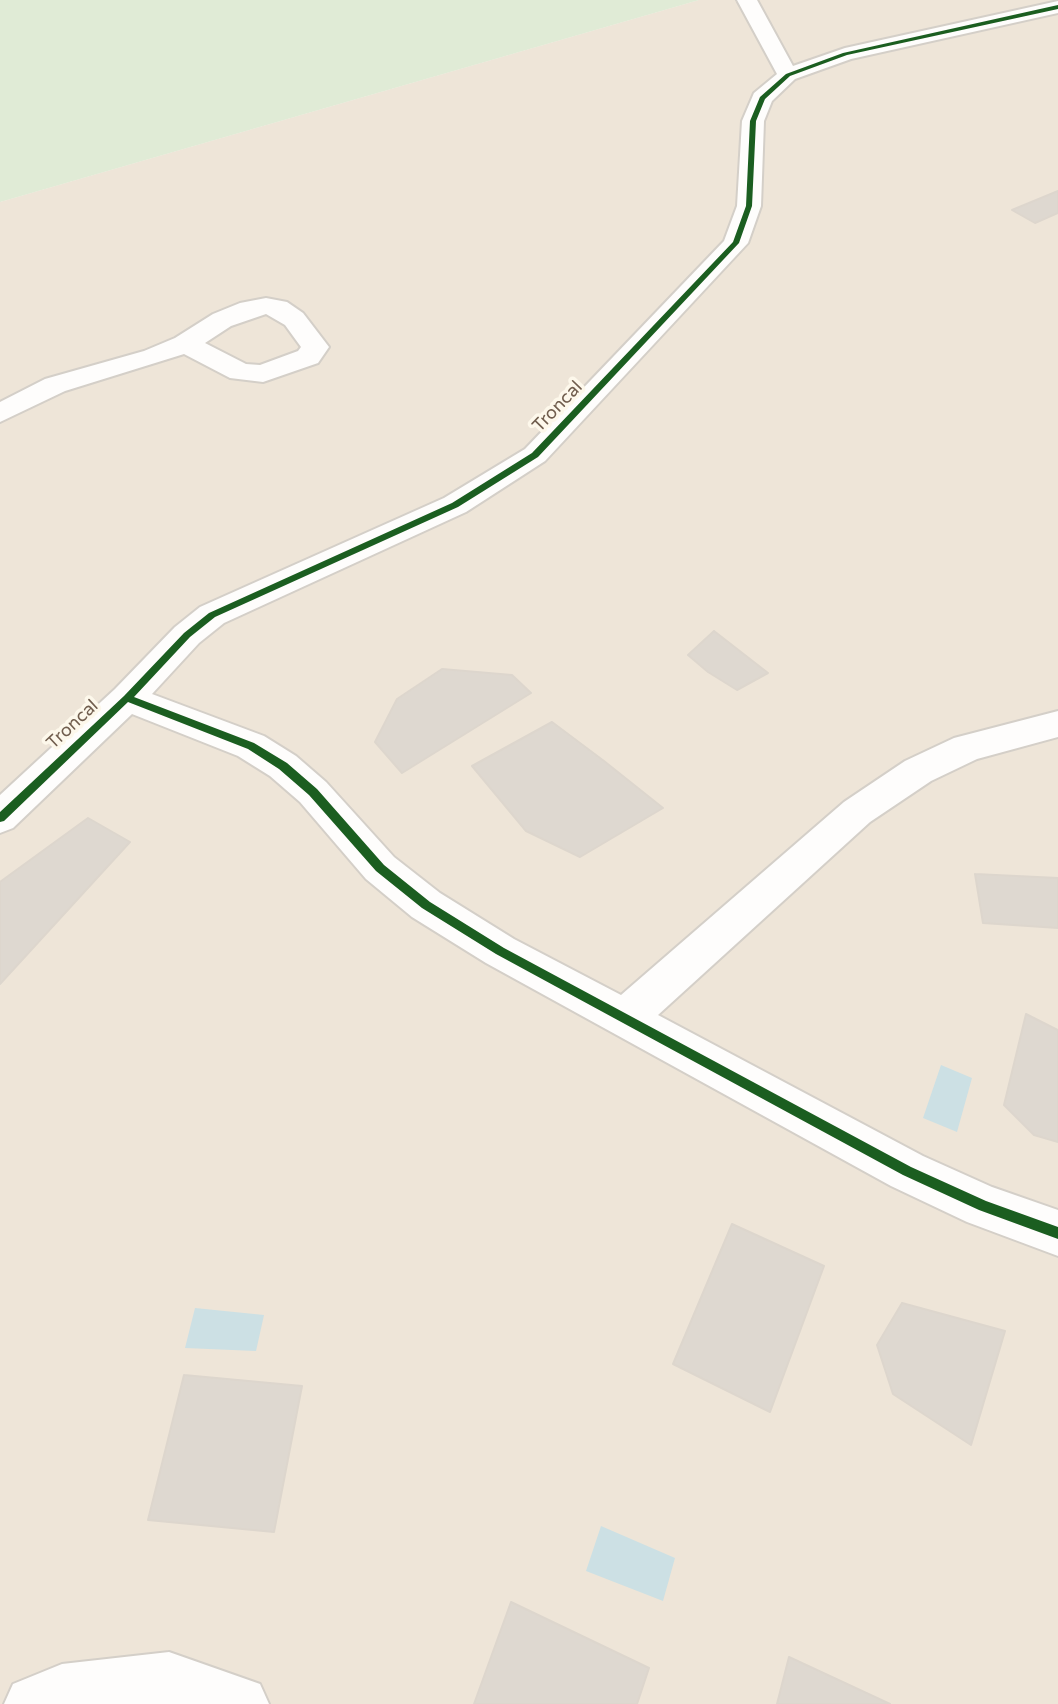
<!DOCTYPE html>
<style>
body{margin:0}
canvas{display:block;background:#f5f2ea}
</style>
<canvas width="1058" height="1704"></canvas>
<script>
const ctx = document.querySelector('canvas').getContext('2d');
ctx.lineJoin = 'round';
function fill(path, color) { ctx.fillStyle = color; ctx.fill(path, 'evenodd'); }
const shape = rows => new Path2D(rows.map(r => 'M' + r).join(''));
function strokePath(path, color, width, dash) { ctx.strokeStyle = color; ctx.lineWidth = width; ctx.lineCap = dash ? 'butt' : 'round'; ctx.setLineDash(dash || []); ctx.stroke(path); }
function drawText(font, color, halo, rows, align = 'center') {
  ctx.font = font + ' "Varela Round",sans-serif'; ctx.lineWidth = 7; ctx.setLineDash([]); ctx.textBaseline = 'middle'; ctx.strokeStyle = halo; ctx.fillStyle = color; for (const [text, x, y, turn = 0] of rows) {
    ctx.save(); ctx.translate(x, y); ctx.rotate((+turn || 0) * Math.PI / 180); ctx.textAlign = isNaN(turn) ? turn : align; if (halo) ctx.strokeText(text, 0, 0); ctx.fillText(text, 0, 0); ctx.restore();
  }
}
fill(shape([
 [699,0,1058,0,1058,1704,0,1704,0,202]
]), '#eee5d8');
fill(shape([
 [0,0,699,0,0,202]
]), '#e0ebd6');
fill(shape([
 [941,1065,972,1078,957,1132,923,1118],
 [195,1308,264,1315,256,1351,185,1348],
 [601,1526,675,1558,663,1601,586,1571]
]), '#cce0e4');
const building = shape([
 [1058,191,1058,213,1035,223,1012,210,1058,191],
 [714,631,768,673,737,690,708,672,688,655,714,631],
 [442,669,512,675,531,693,402,773,375,742,397,699,442,669],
 [552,722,604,761,663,808,580,857,526,831,472,766,552,722],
 [88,818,130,842,0,984,0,882,88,818],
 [975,874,1058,878,1058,928,983,923,975,874],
 [1026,1014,1058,1030,1058,1142,1034,1135,1004,1105,1026,1014],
 [732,1224,824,1266,770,1412,673,1364,732,1224],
 [902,1303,1005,1331,971,1445,893,1394,877,1345,902,1303],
 [184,1375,302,1386,274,1532,148,1520,184,1375],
 [511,1602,649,1668,637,1704,474,1704,511,1602],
 [789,1657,890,1704,777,1704,789,1657]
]);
fill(building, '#ded8d0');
strokePath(building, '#ddd6cd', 2);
const minor = shape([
 [737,0,757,0,793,66,845,48,1058,1,1058,13,851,59,795,79,772,101,764,121,761,206,748,243,545,461,466,512,224,623,199,643,152,694,264,736,296,756,326,782,394,857,440,893,514,939,621,995,844,802,905,761,954,738,1058,711,1058,737,977,759,931,781,870,822,658,1015,923,1156,992,1187,1058,1210,1058,1256,967,1222,891,1186,486,963,412,917,366,879,300,802,270,776,238,756,132,714,13,828,0,833,0,795,115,689,175,627,200,607,444,498,525,449,724,241,737,206,742,121,754,93,777,74,737,0],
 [266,298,287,302,303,313,329,347,318,363,263,382,230,378,184,354,65,391,0,422,0,402,45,379,144,351,175,338,213,314,240,303,266,298],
 [266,314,285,325,301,347,298,351,260,365,246,364,205,343,231,326,266,314],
 [169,1652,260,1684,269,1704,4,1704,13,1684,62,1664,169,1652]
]);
strokePath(minor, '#d4cfc8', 4);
fill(minor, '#fefdfc');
fill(shape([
 [1058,5,1058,9,847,55,790,76,765,99,756,121,752,206,739,243,538,457,458,507,215,617,190,637,134,697,254,743,287,763,317,789,384,865,430,902,504,948,911,1167,986,1201,1058,1227,1058,1239,979,1210,903,1175,496,954,422,908,376,871,309,795,279,769,248,749,128,702,4,821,0,822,0,812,124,696,184,633,209,613,452,503,532,453,733,242,746,206,750,121,760,97,786,74,843,53,1058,5]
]), '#1b5e20');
drawText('18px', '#705d4d', '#fdf8eb', [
 ["Troncal",558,407,-46],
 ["Troncal",73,725,-43]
]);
</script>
